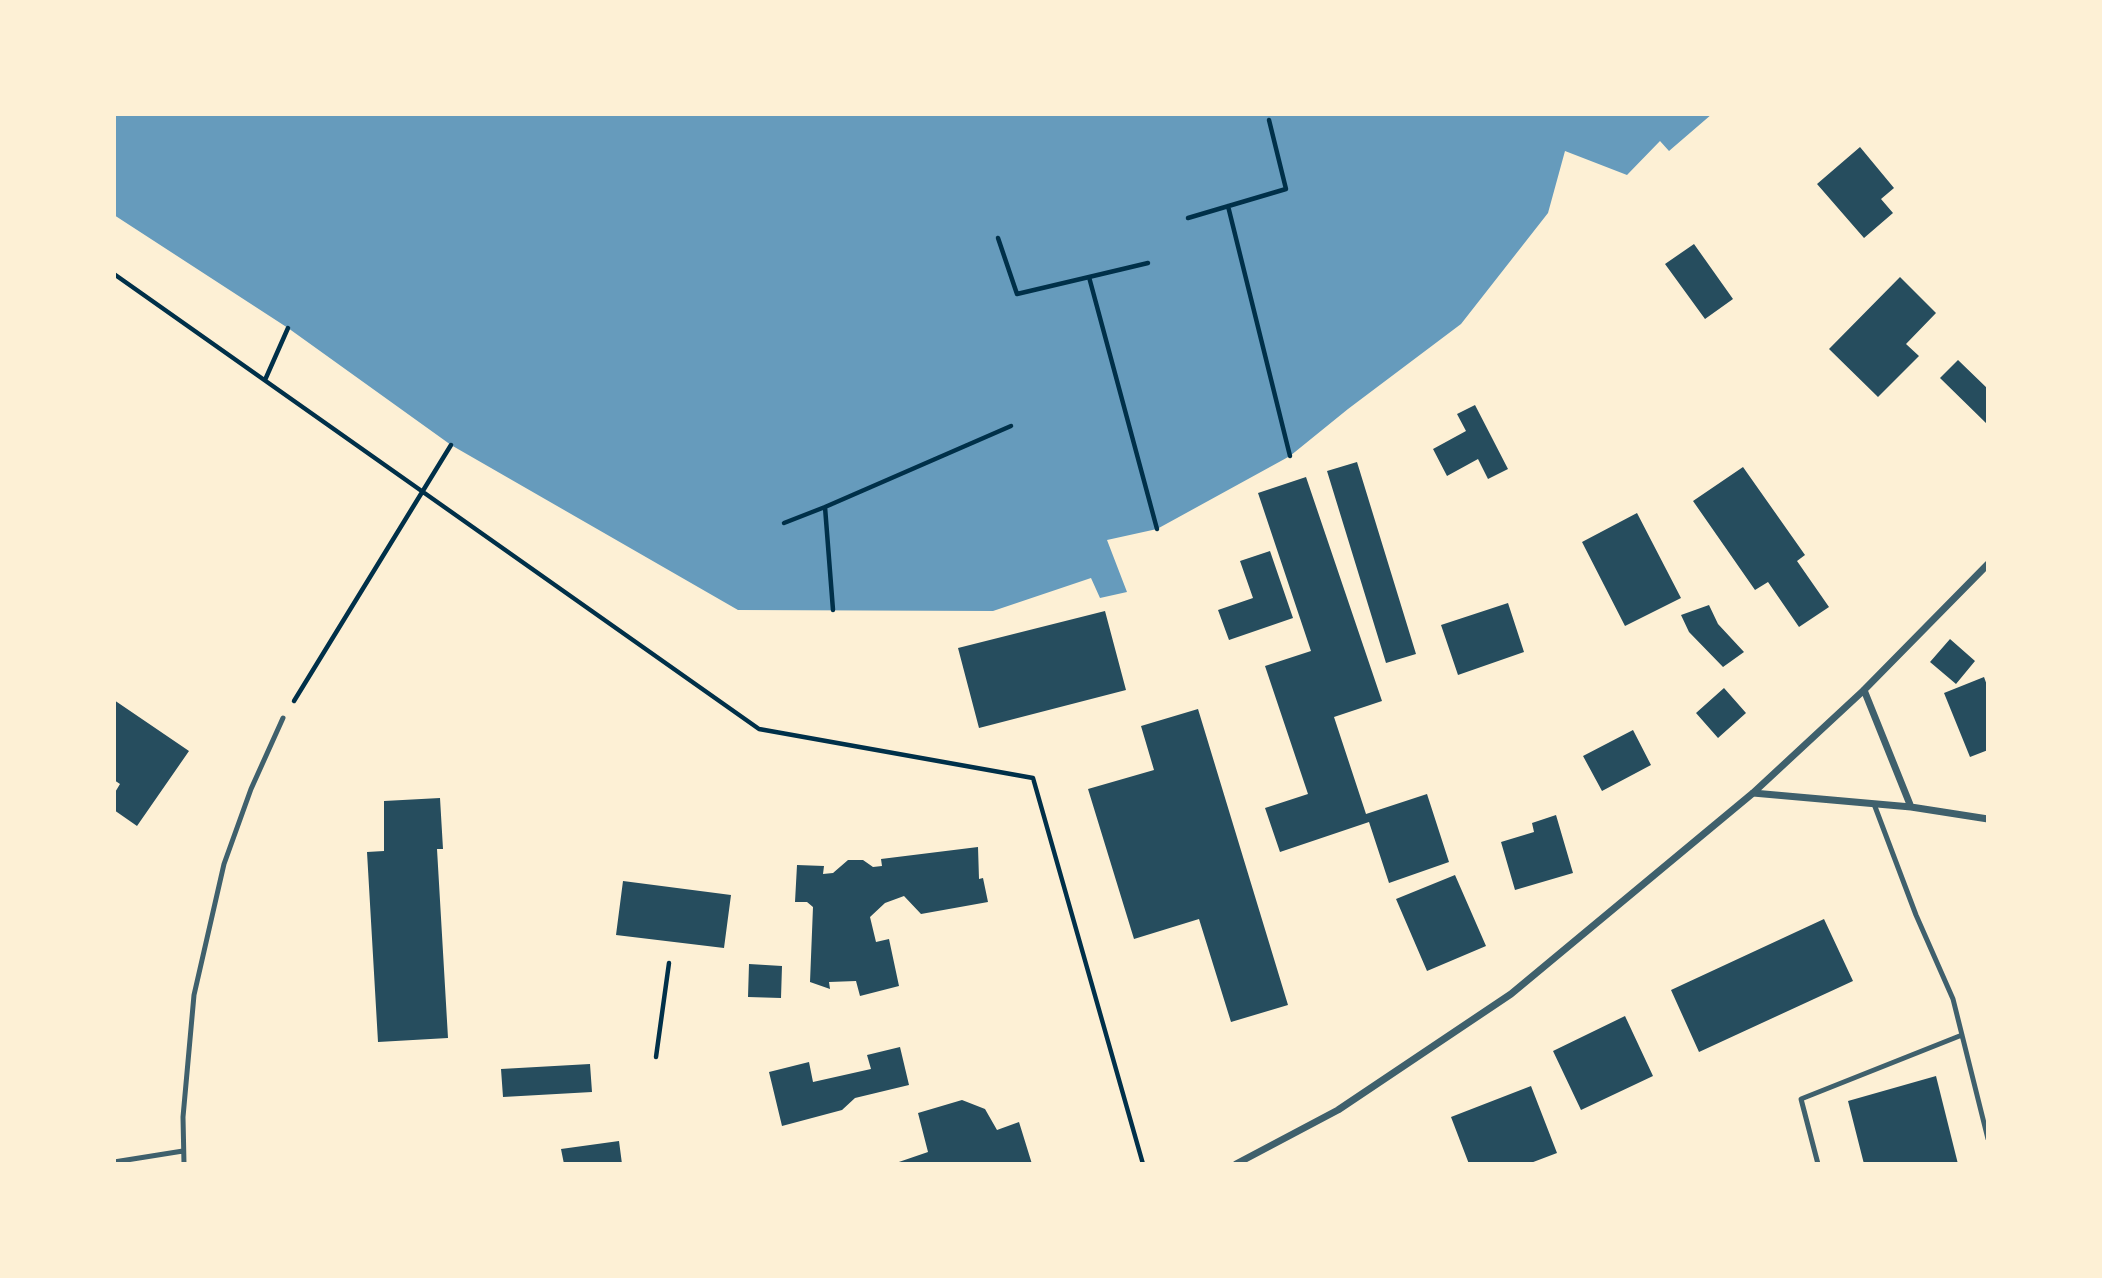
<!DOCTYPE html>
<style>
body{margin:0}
#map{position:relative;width:2102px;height:1278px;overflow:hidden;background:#fdf0d5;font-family:"PT Sans Narrow",sans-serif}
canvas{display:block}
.frame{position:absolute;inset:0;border:116px solid #fdf0d5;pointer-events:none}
</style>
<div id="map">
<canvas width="2102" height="1278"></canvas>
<div class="frame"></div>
</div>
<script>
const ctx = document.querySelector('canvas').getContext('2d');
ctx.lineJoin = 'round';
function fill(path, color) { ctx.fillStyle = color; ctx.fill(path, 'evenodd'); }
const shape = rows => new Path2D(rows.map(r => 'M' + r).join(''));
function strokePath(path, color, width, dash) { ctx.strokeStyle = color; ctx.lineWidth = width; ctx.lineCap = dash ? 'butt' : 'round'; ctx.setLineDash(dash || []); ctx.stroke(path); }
fill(shape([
 [114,114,1712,114,1669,151,1660,141,1627,175,1565,151,1548,213,1461,324,1348,409,1290,456,1157,529,1107,540,1127,592,1100,598,1091,578,993,611,738,610,451,445,288,328,114,215]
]), '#669bbc');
fill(shape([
 [1860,147,1894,188,1881,199,1893,213,1864,238,1817,184],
 [1694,244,1733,299,1705,319,1665,264],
 [1900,277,1936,313,1906,344,1919,356,1878,397,1829,349],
 [1958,360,1988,389,1988,425,1940,378],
 [1475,405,1508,469,1488,479,1478,459,1447,476,1433,449,1466,431,1457,414],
 [1357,462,1416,654,1386,663,1327,471],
 [1743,467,1805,555,1797,561,1829,607,1799,627,1768,582,1755,590,1693,501],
 [1306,477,1382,701,1334,717,1366,814,1427,794,1449,862,1389,883,1369,822,1280,852,1265,808,1308,794,1265,666,1311,651,1258,493],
 [1637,513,1681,598,1625,626,1582,542],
 [1270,551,1293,618,1229,640,1218,610,1253,598,1240,561],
 [1508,603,1524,652,1458,675,1441,625],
 [1709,605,1718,624,1744,652,1723,667,1689,632,1681,615],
 [1105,611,1126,690,979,728,958,648],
 [1950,639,1975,661,1956,684,1930,662],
 [1984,677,1988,688,1988,750,1970,757,1944,693],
 [1724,688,1746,713,1718,738,1696,713],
 [114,700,189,751,137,826,114,810,114,794,120,784,114,780],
 [1198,709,1288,1005,1231,1022,1199,919,1134,939,1088,789,1154,770,1141,726],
 [1633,730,1651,765,1602,791,1583,756],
 [440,798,443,849,437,849,448,1038,378,1042,367,852,384,851,384,801],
 [1556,815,1573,873,1515,890,1501,842,1534,832,1532,823],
 [978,847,979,879,983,878,988,902,921,914,904,896,885,903,870,917,876,942,889,939,899,986,860,996,856,981,829,982,830,989,810,982,813,907,807,902,795,902,797,865,824,866,823,874,833,873,848,860,863,860,873,867,882,866,881,859],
 [1455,875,1486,946,1427,971,1396,899],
 [623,881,731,895,724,948,616,935],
 [1824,919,1853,981,1699,1052,1671,990],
 [749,964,782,966,781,998,748,997],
 [1625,1016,1653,1076,1581,1110,1553,1051],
 [900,1047,909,1085,855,1098,842,1110,782,1126,769,1072,809,1062,813,1082,871,1069,867,1055],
 [590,1064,592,1092,503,1097,501,1069],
 [1936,1076,1958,1164,1864,1164,1848,1101],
 [1531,1086,1557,1153,1528,1164,1469,1164,1451,1117],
 [962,1100,985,1109,997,1130,1019,1122,1032,1164,893,1164,928,1152,918,1113],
 [619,1141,622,1164,564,1164,561,1149]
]), '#264d5e');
strokePath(shape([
 [1228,206,1290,456],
 [1188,218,1286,189,1269,120],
 [998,238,1017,294,1089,277],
 [1148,263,1089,277,1157,529],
 [114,274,759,729,1033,778,1143,1164],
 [265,380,288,328],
 [784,523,825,507],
 [833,610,825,507,1011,426],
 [294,701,451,445],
 [656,1057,669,963]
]), '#003049', 4.5);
strokePath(shape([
 [1874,804,1916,915,1953,999,1988,1139],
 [114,1162,183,1151],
 [184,1164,183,1117,194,995,224,864,251,789,283,718],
 [1818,1164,1801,1099,1962,1035]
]), '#3f606c', 5);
strokePath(shape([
 [1864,690,1911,807],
 [1753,793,1911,807,1988,819],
 [1236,1164,1338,1110,1511,994,1753,793,1864,690,1988,564]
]), '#3f606c', 7);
</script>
